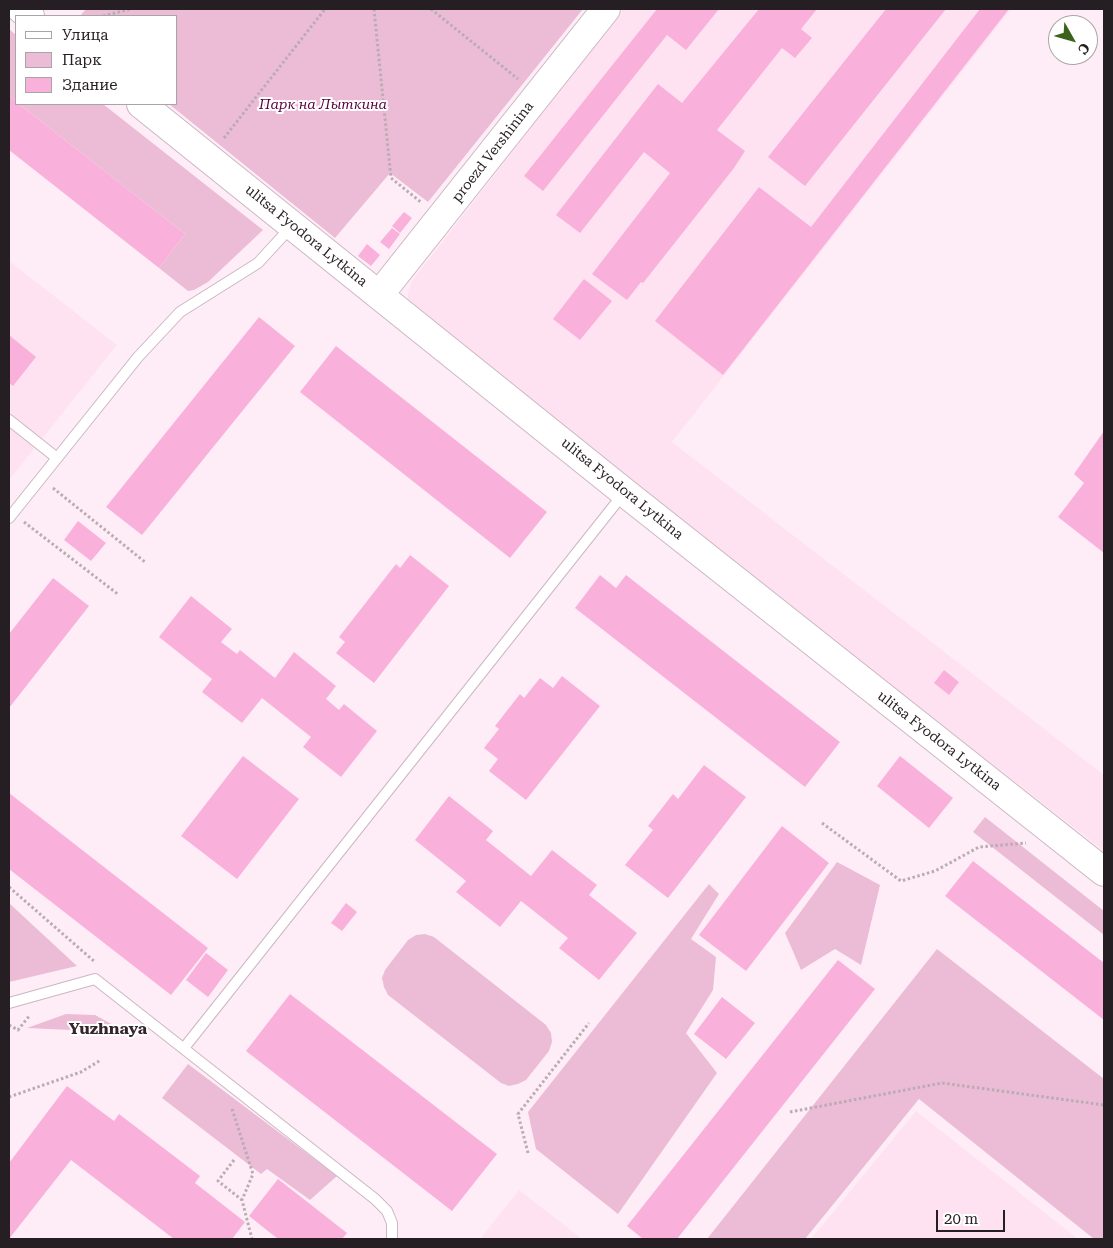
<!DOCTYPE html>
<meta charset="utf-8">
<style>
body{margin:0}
#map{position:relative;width:1113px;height:1248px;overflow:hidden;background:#feedf6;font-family:"Roboto Serif",serif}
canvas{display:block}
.frame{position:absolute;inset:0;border:10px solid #251e22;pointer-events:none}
.legend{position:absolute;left:15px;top:15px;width:162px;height:90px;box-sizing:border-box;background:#fff;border:1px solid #a8a5a7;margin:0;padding:6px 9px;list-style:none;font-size:15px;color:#251e22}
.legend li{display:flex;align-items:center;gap:10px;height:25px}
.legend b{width:25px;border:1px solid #a8a5a7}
.north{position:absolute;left:1048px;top:15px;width:50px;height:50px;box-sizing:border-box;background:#fff;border:1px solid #a8a5a7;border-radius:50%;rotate:128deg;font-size:14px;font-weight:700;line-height:20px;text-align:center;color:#251e22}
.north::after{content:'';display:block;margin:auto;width:18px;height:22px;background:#3c631d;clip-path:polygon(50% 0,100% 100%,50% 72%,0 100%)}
.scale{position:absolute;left:936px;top:1210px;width:69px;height:22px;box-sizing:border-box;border:2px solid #251e22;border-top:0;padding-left:6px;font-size:15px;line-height:18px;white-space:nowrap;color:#251e22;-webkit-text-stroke:4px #fff;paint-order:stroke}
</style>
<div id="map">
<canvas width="1113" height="1248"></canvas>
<div class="frame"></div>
<ul class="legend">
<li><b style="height:6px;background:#fff"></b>Улица</li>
<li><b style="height:14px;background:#ecbcd7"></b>Парк</li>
<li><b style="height:14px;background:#f9b1db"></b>Здание</li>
</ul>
<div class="north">С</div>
<div class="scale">20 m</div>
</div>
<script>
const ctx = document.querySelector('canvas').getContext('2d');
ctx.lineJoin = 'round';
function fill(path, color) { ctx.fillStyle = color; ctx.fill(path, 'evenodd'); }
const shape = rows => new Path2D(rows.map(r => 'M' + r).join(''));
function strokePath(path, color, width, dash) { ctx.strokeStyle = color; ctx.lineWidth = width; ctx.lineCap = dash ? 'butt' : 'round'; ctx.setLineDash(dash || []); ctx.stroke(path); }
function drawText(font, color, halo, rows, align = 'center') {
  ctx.font = font + ' "Roboto Serif",serif'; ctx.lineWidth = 4; ctx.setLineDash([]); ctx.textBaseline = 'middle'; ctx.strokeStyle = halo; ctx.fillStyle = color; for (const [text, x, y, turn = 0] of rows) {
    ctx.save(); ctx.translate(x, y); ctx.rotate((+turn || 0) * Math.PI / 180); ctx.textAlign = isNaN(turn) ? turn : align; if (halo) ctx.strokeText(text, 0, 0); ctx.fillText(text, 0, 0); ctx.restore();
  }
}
fill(shape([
 [623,9,1011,9,672,442,1104,775,1104,851,415,315,408,301,408,292,412,281],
 [9,261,117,345,9,480],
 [916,1111,1078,1239,811,1239],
 [519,1190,582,1239,480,1239]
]), '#ffe2f1');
fill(shape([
 [86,9,583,9,428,202,390,173,335,238,169,104,176,104,176,16,80,16],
 [9,29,16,35,16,101,9,95],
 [19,104,103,104,263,230,208,282,194,290,188,291,159,268,185,234],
 [985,817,1104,911,1104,935,973,832],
 [837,862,880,885,861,965,835,949,801,970,785,933],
 [709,884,719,894,691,939,716,957,713,990,686,1033,717,1073,618,1214,536,1149,528,1112],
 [9,903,77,966,9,982],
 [425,934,434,937,546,1025,551,1033,552,1042,549,1051,526,1080,518,1084,509,1086,501,1083,388,995,384,987,382,978,385,970,408,940,416,935],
 [937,949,1104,1079,1104,1239,1094,1239,919,1099,805,1239,707,1239],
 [66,1014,95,1015,117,1027,93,1031,27,1028],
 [188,1064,337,1176,310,1200,267,1169,261,1174,162,1098]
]), '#ecbcd7');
fill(shape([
 [657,9,719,9,686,50,667,35,543,191,524,176],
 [759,9,817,9,801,29,812,38,795,58,782,48,717,130,745,151,734,168,643,283,641,282,627,300,592,274,670,173,644,152,580,233,556,215,658,84,682,103],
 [886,9,946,9,805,186,768,157],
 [980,9,1009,9,723,375,655,321,759,187,811,227],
 [9,95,16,101,16,104,19,104,185,234,159,268,9,150],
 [404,212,412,218,400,233,392,226],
 [392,228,400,234,389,249,380,242],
 [367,244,380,255,371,266,358,256],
 [584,279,612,301,580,340,553,319],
 [259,317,295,346,142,535,106,507],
 [9,335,36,357,13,386,9,383],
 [336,346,547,512,510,558,300,392],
 [1104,431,1104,553,1058,517,1084,483,1074,474],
 [78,521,106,543,91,561,64,540],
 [410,555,449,586,374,683,336,653,345,642,339,637,396,564,400,568],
 [600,575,616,588,626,575,840,742,805,787,575,608],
 [53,578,89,606,9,708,9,634],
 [191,596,232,629,221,642,237,654,240,650,275,678,294,652,336,686,326,699,339,710,344,704,377,731,341,777,303,747,311,737,262,698,242,723,202,692,212,679,159,637],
 [944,670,959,682,949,695,934,683],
 [562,676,600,706,526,800,489,771,498,759,484,748,499,729,495,726,520,694,524,698,540,678,553,688],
 [243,756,299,799,237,879,181,836],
 [900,756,953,798,929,828,877,786],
 [704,765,746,797,668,898,625,865,653,830,648,826,673,794,678,799],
 [9,793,208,948,171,995,9,869],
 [449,796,493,831,486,840,531,876,552,850,597,885,589,895,637,933,599,980,559,948,568,938,521,901,500,927,456,892,466,881,415,840],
 [782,826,829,863,746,971,699,935],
 [973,861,1104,963,1104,1020,945,896],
 [346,903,357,912,342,931,331,923],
 [206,953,228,970,208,997,186,980],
 [838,960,875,989,677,1239,643,1239,627,1226],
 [290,994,497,1154,452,1211,246,1051],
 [722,997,755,1023,726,1059,694,1034],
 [67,1086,114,1121,119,1114,200,1176,195,1183,245,1222,232,1239,174,1239,71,1160,9,1239,9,1163],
 [278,1179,347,1233,342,1239,278,1239,249,1216]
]), '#f9b1db');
const lane = shape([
 [9,420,57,458],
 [9,518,138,357,180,312,258,263,291,227],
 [9,1003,95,979,375,1199,387,1211,392,1223,392,1239],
 [184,1048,624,493]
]);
const secondary = shape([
 [21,9,30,16],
 [141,104,624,492,1104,872],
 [379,295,606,9]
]);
strokePath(lane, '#cbb7c2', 12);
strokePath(secondary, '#cbb7c2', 30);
strokePath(shape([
 [374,9,391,178,422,203],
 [431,9,518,79],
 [103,16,131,9],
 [224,138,325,9],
 [53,488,145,562],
 [24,522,119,595],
 [822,823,901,881,935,871,979,847,1026,843],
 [9,887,95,962],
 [9,1025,18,1030,30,1015],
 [9,1097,81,1072,101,1060],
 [232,1109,253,1174,242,1200,252,1239],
 [790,1112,942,1083,1104,1105],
 [528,1153,518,1114,589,1023],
 [234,1160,218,1181,242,1200]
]), '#b9acb3', 3, [2.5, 2.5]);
strokePath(lane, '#fff', 10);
strokePath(secondary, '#fff', 28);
drawText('italic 14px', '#580240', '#fff', [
 ["Парк на Лыткина",323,105]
]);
drawText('14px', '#251e22', '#fff', [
 ["proezd Vershinina",493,152,-52],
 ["ulitsa Fyodora Lytkina",306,236,39],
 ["ulitsa Fyodora Lytkina",622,489,39],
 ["ulitsa Fyodora Lytkina",939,741,38]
]);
drawText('bold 16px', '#34252d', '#fff', [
 ["Yuzhnaya",108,1029]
]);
</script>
